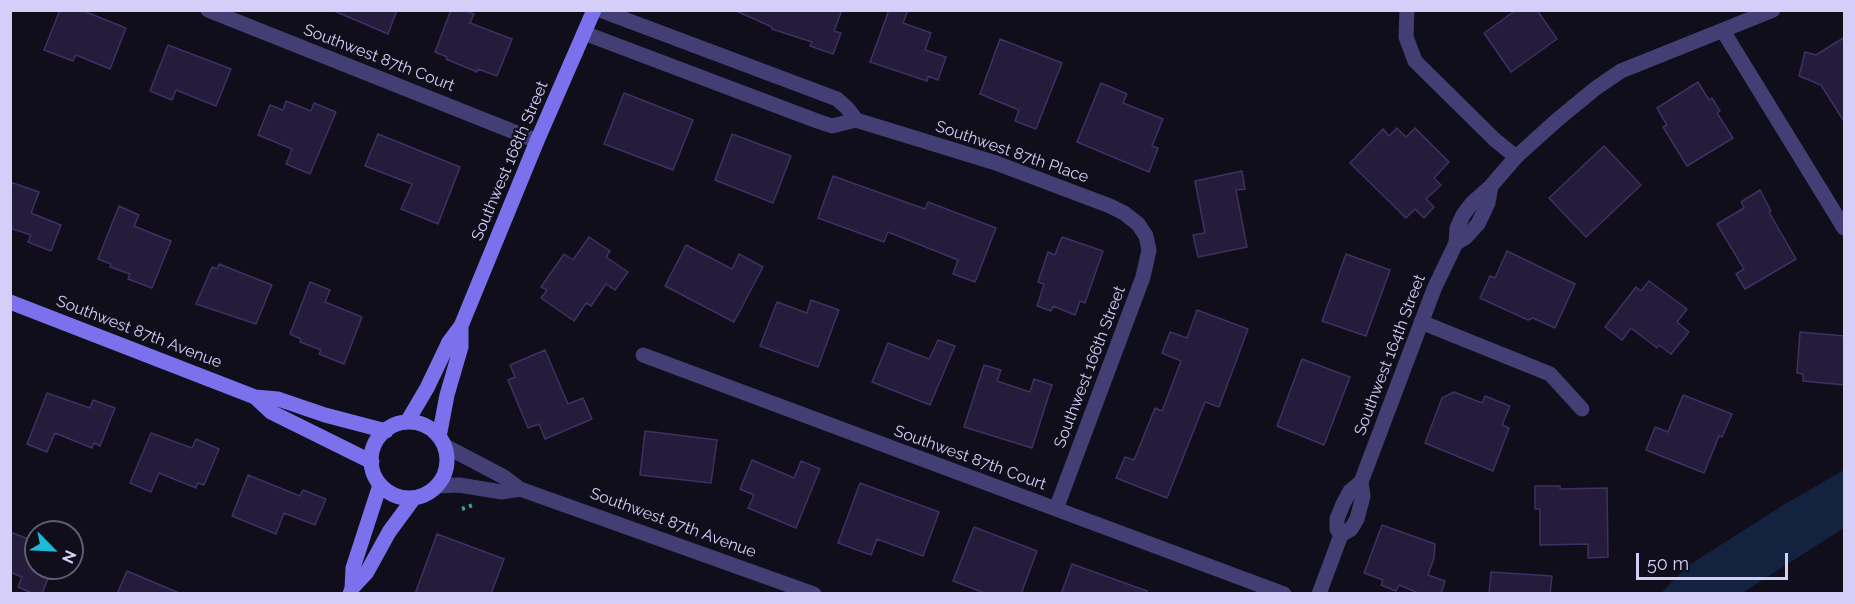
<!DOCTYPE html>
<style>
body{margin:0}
#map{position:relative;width:1855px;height:604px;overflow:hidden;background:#110e1b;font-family:Raleway,sans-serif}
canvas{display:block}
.frame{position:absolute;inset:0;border:12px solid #d5cef9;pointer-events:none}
.north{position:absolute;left:24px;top:520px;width:60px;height:60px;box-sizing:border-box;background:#110e1b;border:2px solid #5f5b74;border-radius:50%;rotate:114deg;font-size:16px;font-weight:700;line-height:24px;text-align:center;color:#d5cef9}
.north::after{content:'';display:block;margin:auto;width:21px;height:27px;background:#1cbbd7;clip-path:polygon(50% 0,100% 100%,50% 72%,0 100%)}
.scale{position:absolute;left:1636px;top:553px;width:152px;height:27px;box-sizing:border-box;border:3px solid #d5cef9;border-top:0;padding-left:8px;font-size:18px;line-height:21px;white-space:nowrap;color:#d5cef9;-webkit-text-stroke:4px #110e1b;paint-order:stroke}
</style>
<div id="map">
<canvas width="1855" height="604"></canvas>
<div class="frame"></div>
<div class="north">N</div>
<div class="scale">50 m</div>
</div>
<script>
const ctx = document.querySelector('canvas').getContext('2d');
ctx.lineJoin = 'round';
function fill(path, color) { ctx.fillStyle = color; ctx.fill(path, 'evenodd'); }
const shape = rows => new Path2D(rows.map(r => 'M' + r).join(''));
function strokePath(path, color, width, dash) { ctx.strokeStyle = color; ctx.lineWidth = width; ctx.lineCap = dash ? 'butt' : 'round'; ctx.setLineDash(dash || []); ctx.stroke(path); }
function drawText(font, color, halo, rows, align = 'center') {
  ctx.font = font + ' Raleway,sans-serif'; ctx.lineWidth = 4.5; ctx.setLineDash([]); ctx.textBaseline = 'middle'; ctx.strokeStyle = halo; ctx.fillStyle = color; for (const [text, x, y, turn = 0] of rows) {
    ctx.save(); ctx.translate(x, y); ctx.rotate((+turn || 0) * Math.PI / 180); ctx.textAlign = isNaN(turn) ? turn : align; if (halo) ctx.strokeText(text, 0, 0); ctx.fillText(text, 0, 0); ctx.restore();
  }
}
fill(shape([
 [1844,470,1844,528,1742,593,1661,593,1689,565,1785,504]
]), '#13233f');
const building = shape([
 [60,10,81,10,126,28,110,69,76,55,73,61,44,50,60,10],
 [332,10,397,10,388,34,332,10],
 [451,10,464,10,474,14,470,23,512,39,497,76,478,69,477,72,446,59,447,57,435,52,451,10],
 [734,10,842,10,834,31,841,33,833,54,810,46,812,42,772,29,772,27,734,10],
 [889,10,908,10,903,23,931,33,925,50,946,57,938,80,928,76,927,81,870,62,889,10],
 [1516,10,1537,10,1557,39,1511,72,1484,33,1516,10],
 [1845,37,1845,123,1821,85,1799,76,1805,52,1816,55,1845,37],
 [1000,39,1062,63,1036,129,1015,121,1019,110,980,94,1000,39],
 [168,45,231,69,216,106,176,90,172,100,150,91,168,45],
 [1698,82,1709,100,1712,98,1720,111,1717,113,1733,138,1687,166,1663,127,1667,125,1657,108,1698,82],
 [1101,83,1127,94,1123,103,1163,119,1152,146,1158,148,1149,172,1077,142,1101,83],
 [624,93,693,120,673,170,604,144,624,93],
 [286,101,311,111,314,103,336,112,310,174,286,164,292,149,258,135,270,105,283,110,286,101],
 [1397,128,1406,137,1415,128,1449,162,1434,178,1441,185,1426,199,1434,207,1424,218,1415,209,1406,218,1350,163,1383,129,1389,136,1397,128],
 [378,134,460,167,438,224,401,209,412,184,365,166,378,134],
 [732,134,791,156,773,203,715,180,732,134],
 [1604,146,1641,185,1586,237,1549,198,1604,146],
 [1242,171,1245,189,1236,190,1247,247,1198,257,1193,235,1205,233,1195,181,1242,171],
 [833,176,925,209,928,202,996,228,975,282,953,274,958,260,888,232,884,242,818,218,833,176],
 [10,182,39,192,31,213,61,225,51,251,28,242,31,235,10,228,10,182],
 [1760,190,1771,211,1769,212,1796,259,1745,289,1736,274,1744,269,1717,224,1744,208,1741,202,1760,190],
 [119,206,139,215,134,226,171,241,152,288,128,279,130,274,110,267,111,264,98,259,119,206],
 [589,237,610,251,606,257,628,272,615,290,606,284,591,306,586,303,574,321,541,298,547,290,541,287,564,254,573,260,589,237],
 [1062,237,1103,251,1085,303,1080,301,1075,315,1053,306,1051,311,1037,306,1044,284,1038,282,1048,252,1055,255,1062,237],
 [686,245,732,269,739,254,763,267,734,322,665,286,686,245],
 [1507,251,1575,284,1555,328,1533,318,1528,320,1480,298,1490,276,1495,278,1507,251],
 [1346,254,1390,270,1366,336,1322,321,1346,254],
 [219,264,272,285,256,324,196,304,212,267,217,269,219,264],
 [1649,281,1687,309,1677,322,1689,332,1671,354,1659,345,1657,348,1631,328,1622,340,1605,327,1636,287,1641,291,1649,281],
 [310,282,330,290,325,302,362,317,344,364,319,354,321,350,300,342,301,339,290,334,310,282],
 [811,300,839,310,818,367,760,346,777,302,807,313,811,300],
 [1197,310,1248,329,1219,407,1205,402,1167,498,1116,478,1125,457,1134,460,1155,408,1162,411,1181,361,1162,353,1170,332,1187,338,1197,310],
 [1800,332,1845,336,1845,385,1803,381,1803,374,1797,373,1800,332],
 [938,340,955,346,930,405,872,382,888,343,929,359,938,340],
 [545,350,568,404,583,398,592,419,545,439,539,424,528,428,508,380,515,377,510,365,545,350],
 [1302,359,1350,377,1324,445,1277,426,1302,359],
 [984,365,1001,370,997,381,1030,392,1034,379,1052,385,1032,448,964,427,984,365],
 [1454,392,1482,403,1485,396,1510,406,1502,425,1509,428,1493,471,1425,443,1442,398,1454,392],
 [47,393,90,408,93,400,115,408,100,446,94,443,92,448,55,433,47,452,27,444,47,393],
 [1683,395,1732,414,1722,437,1719,436,1704,473,1646,450,1655,427,1668,432,1683,395],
 [645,431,717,440,711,483,640,475,645,431],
 [151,433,192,448,196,439,219,449,204,485,198,483,196,488,159,473,151,492,130,483,151,433],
 [752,460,794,478,801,461,820,469,796,528,748,508,754,495,740,489,752,460],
 [248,475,300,496,303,490,326,499,315,525,284,513,276,534,232,516,248,475],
 [860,483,939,512,923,556,877,539,871,555,838,543,860,483],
 [1535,486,1560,486,1560,489,1607,488,1608,557,1588,558,1588,544,1540,545,1540,509,1535,509,1535,486],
 [1382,525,1435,544,1434,558,1428,575,1445,581,1441,594,1421,594,1399,585,1396,591,1381,585,1383,580,1364,573,1382,525],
 [974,527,1037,551,1021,594,987,594,953,581,974,527],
 [10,532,36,542,36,568,52,568,42,594,34,594,18,587,22,577,10,572,10,532],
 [437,534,504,559,491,594,415,594,437,534],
 [1072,564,1147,591,1146,594,1061,594,1072,564],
 [127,571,179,593,179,594,117,594,127,571],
 [1491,572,1552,576,1550,594,1489,594,1491,572]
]);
fill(building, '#241c3a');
strokePath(building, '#3d3163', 1.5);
strokePath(shape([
 [462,509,473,505]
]), '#3c9f9e', 4, [3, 4.5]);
strokePath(shape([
 [208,10,537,141],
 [600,10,837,99,848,109,856,120],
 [1407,10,1406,37,1415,61,1494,139,1516,157],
 [1723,31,1844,228],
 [584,33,817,121,832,126,856,120,996,163,1110,206,1124,213,1138,224,1146,236,1149,250,1143,277,1056,509],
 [1456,243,1466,237,1478,224,1488,203,1491,186],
 [1421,322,1550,374,1582,409],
 [643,355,1284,594],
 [445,446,504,477,520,489,814,594],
 [437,486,459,485,502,492,520,489],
 [1341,535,1337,529,1337,519,1343,504,1350,491,1361,482],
 [1319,594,1341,535,1351,529,1357,519,1363,496,1361,482,1434,289,1456,243,1457,228,1463,215,1472,203,1491,186,1516,157,1557,120,1596,88,1621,71,1773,10]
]), '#433e74', 15);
strokePath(shape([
 [10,302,255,397,278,399,325,415,386,431],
 [255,397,271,412,372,462],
 [407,422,427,388,449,342,461,326,537,141,594,10],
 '371 460a38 38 0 1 1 76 0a38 38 0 1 1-76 0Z',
 [439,437,447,395,461,347,461,326],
 [352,588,353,568,380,485],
 [350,594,352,588,367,572,389,532,414,498]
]), '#7b71ec', 15);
drawText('16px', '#d5cef9', '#110e1b', [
 ["Southwest 87th Court",379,58,21],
 ["Southwest 87th Place",1012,152,19],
 ["Southwest 168th Street",510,161,-67],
 ["Southwest 87th Avenue",139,332,21],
 ["Southwest 164th Street",1390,355,-69],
 ["Southwest 166th Street",1090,367,-69],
 ["Southwest 87th Court",970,458,20],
 ["Southwest 87th Avenue",673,523,20]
]);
</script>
